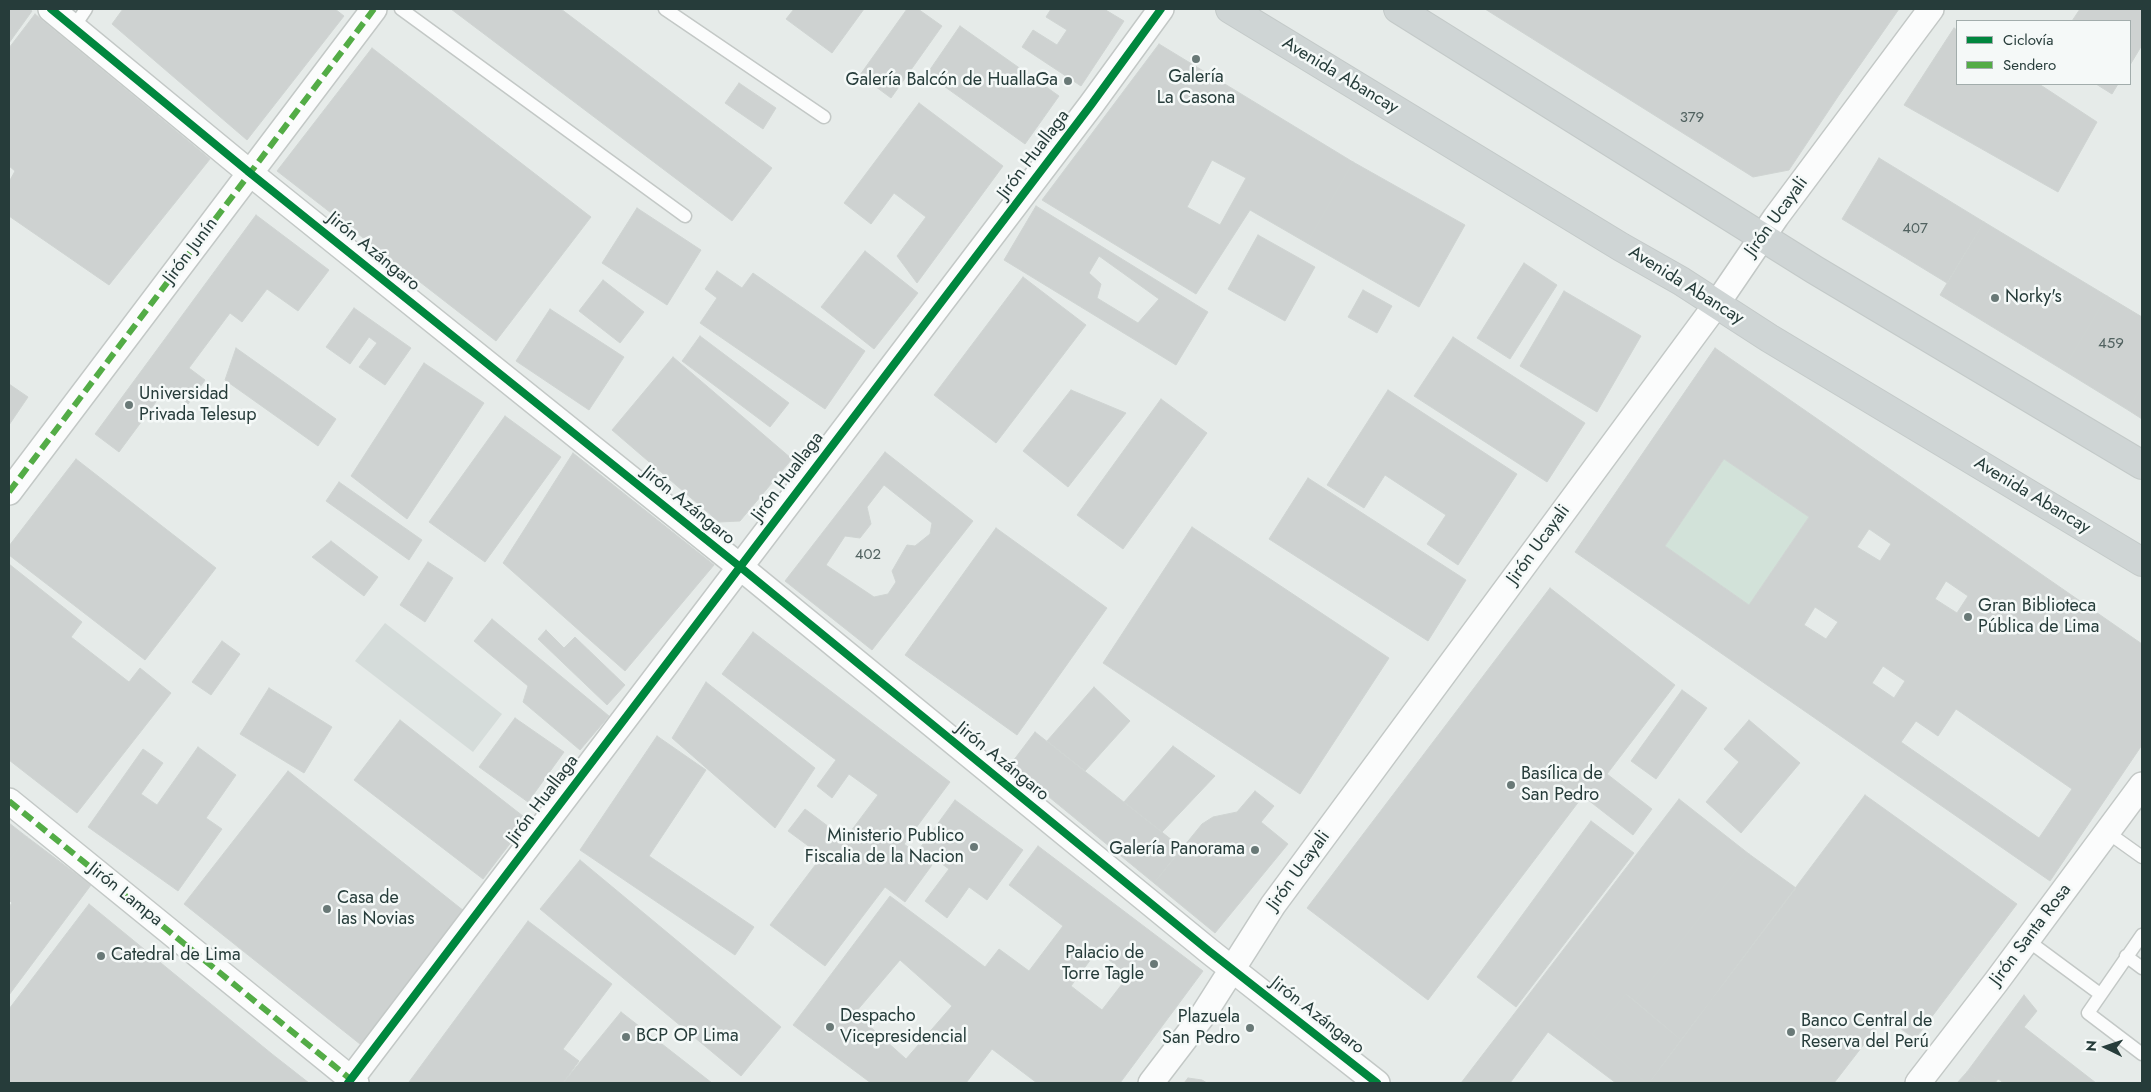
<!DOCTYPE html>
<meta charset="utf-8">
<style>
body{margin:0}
#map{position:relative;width:2151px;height:1092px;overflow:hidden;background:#e6ebe9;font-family:Jost,sans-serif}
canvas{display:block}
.frame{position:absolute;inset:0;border:10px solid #263c3a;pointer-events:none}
.legend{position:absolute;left:1956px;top:20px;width:175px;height:65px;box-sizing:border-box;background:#f5f9f8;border:1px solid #a2adac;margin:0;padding:6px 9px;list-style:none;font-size:15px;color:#263c3a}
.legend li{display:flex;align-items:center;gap:10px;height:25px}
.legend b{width:25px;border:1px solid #a2adac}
.north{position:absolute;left:2081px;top:1022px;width:50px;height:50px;-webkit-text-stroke:4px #f5f9f8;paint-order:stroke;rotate:274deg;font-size:14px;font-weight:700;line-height:20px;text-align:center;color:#263c3a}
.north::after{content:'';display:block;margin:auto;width:18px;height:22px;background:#263c3a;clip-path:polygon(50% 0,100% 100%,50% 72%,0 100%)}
</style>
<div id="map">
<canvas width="2151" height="1092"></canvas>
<div class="frame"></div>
<ul class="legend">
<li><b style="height:6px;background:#00873e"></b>Ciclovía</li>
<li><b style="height:6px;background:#53ac46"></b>Sendero</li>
</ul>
<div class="north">N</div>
</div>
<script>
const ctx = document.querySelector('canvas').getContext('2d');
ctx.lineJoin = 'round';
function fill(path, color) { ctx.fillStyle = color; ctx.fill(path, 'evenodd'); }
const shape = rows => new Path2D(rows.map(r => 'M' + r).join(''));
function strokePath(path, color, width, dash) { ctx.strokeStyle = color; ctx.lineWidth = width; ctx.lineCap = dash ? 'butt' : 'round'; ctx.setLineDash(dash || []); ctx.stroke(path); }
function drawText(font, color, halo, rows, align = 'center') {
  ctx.font = font + ' Jost,sans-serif'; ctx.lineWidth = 5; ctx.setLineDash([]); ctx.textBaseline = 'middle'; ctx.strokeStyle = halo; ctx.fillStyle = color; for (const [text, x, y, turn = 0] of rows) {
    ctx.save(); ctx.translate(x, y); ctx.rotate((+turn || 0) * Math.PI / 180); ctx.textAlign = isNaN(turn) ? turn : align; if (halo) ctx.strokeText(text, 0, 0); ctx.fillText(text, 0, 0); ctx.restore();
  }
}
fill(shape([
 [385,623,502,714,473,752,355,661]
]), '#d5dcda');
fill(shape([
 [1724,459,1809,517,1749,605,1665,546]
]), '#d2e2d9');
const building = shape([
 [9,9,29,9,32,11,9,43,9,9],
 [123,9,335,9,344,16,247,140,112,24,123,9],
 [451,9,561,9,772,168,732,221,451,9],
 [794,9,864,9,832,53,786,19,794,9],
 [907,9,918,9,942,26,891,98,860,75,907,9],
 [1051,9,1104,9,1124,21,1081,86,1022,47,1033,30,1057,45,1067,30,1046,17,1051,9],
 [1485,9,1899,9,1839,95,1789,170,1753,177,1485,9],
 [2080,9,2142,9,2142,45,2130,65,2130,21,2072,21,2080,9],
 [35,14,210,159,109,285,9,216,9,182,15,171,9,166,9,48,35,14],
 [960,26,1059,96,1025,144,927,74,960,26],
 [1954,28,1957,30,1957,84,2039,84,2097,122,2058,192,1904,105,1954,28],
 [1159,44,1353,162,1307,243,1250,210,1196,294,1042,200,1159,44],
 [1212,160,1246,178,1220,225,1187,207,1212,160],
 [372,48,591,217,496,341,277,171,372,48],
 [739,83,776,108,763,129,725,103,739,83],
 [2096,84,2118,84,2112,94,2096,84],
 [919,103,1003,166,917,283,897,256,926,217,894,193,871,224,844,203,919,103],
 [1879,158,1984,222,1947,283,1842,219,1879,158],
 [1353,162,1465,225,1419,307,1307,243,1353,162],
 [1036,206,1208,312,1176,365,1004,260,1036,206],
 [1099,256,1159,299,1138,323,1097,298,1101,284,1089,273,1099,256],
 [637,208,701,250,667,305,602,263,637,208],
 [256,215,329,270,298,311,267,289,242,322,230,313,189,368,205,380,188,404,167,387,119,452,95,434,256,215],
 [1984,222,2107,296,2063,370,1940,295,1984,222],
 [1258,235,1315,267,1285,321,1228,289,1258,235],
 [865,251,918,293,874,349,821,307,865,251],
 [1524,263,1557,285,1510,359,1477,338,1524,263],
 [717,271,742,288,753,273,865,351,825,409,700,323,717,298,705,289,717,271],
 [1023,277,1086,325,996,443,934,395,1023,277],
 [603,280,644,312,620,343,579,311,603,280],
 [1363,290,1392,306,1377,333,1348,317,1363,290],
 [1564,291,1641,336,1597,412,1520,366,1564,291],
 [2107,296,2142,317,2142,386,2128,410,2063,370,2107,296],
 [354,308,411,348,385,385,359,367,377,343,369,337,350,364,326,347,354,308],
 [550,309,624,357,589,410,516,361,550,309],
 [700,336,789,403,770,427,682,361,700,336],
 [1453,337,1585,423,1547,482,1414,396,1453,337],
 [236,348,336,419,318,446,225,380,236,348],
 [1715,348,2142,644,2142,745,2050,881,1575,552,1715,348],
 [1724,459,1809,517,1749,605,1665,546,1724,459],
 [1869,529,1891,544,1880,561,1857,547,1869,529],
 [1946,581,1968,596,1957,613,1935,599,1946,581],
 [1815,607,1838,622,1826,639,1804,625,1815,607],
 [1883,666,1905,681,1894,698,1872,683,1883,666],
 [1956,709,2072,789,2039,838,1901,742,1916,721,1938,736,1956,709],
 [673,357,792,459,740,521,719,522,612,430,673,357],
 [424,363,484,403,407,519,351,476,424,363],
 [9,384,28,397,9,425,9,384],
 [2142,386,2142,419,2128,410,2142,386],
 [1071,390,1126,413,1068,487,1023,451,1071,390],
 [1388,390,1517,474,1458,565,1427,544,1446,515,1385,475,1364,508,1327,485,1388,390],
 [1161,399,1207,433,1123,549,1077,515,1161,399],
 [505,416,561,457,485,562,429,522,505,416],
 [885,452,973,521,872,650,785,581,885,452],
 [884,485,932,523,930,534,915,546,907,545,892,571,896,582,888,594,874,597,826,565,845,536,860,538,871,524,867,507,884,485],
 [573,453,714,565,625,671,503,563,573,453],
 [76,459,216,568,145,660,9,555,9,546,76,459],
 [1308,478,1466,580,1428,641,1269,539,1308,478],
 [339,482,422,540,409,560,326,501,339,482],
 [1192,527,1389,658,1300,794,1103,663,1192,527],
 [996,528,1107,608,1017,735,905,655,996,528],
 [331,541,378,577,364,596,312,557,331,541],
 [428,562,453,578,425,622,400,605,428,562],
 [9,564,82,622,71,637,129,682,140,668,171,693,77,813,9,760,9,564],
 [1550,588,1675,685,1607,774,1652,809,1633,835,1583,796,1428,1000,1307,908,1550,588],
 [492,619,609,716,580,750,523,702,528,686,474,641,492,619],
 [546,630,564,648,575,637,625,685,607,705,538,639,546,630],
 [753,632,950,782,904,844,932,865,905,902,885,887,825,966,770,925,822,856,788,831,805,809,845,839,878,795,849,774,832,798,817,786,836,760,722,674,753,632],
 [222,641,240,654,211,695,192,682,222,641],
 [706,682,815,768,775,828,672,738,706,682],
 [1094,687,1130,721,1085,771,1047,741,1094,687],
 [269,688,332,727,304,773,240,734,269,688],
 [1682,690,1707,708,1656,779,1631,761,1682,690],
 [515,718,564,752,528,802,479,767,515,718],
 [400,720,528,820,483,879,354,780,400,720],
 [1749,720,1800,763,1741,833,1706,802,1739,762,1724,749,1749,720],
 [1035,732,1182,848,1154,883,1010,765,1035,732],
 [657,736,706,770,649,856,754,927,735,955,580,850,657,736],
 [1173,746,1215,776,1162,832,1124,802,1173,746],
 [198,747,236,775,206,818,222,829,178,891,88,827,143,749,163,763,141,794,157,805,198,747],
 [288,771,469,915,365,1048,184,904,288,771],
 [1255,791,1274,806,1261,822,1288,844,1215,933,1154,883,1202,824,1213,817,1237,812,1255,791],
 [1865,795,2017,904,1915,1039,1885,1017,1834,1083,1649,1083,1865,795],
 [1679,799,1749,854,1635,1001,1626,994,1592,1034,1646,1083,1616,1083,1548,1032,1510,1083,1461,1083,1679,799],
 [955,800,1023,850,987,900,969,887,947,918,925,901,949,869,920,848,955,800],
 [1591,821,1634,853,1516,1007,1477,977,1591,821],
 [9,823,27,837,9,861,9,823],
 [27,837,91,885,9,995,9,907,12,903,9,900,9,861,27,837],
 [1038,846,1203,971,1120,1083,1037,1083,992,1049,966,1083,871,1083,793,1025,890,896,985,967,999,949,1029,971,1063,926,1009,885,1038,846],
 [1097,951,1129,975,1102,1010,1071,986,1097,951],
 [900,960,952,1006,906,1059,855,1013,900,960],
 [1749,854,1796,888,1681,1040,1635,1001,1749,854],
 [580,860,781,1027,741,1076,540,909,580,860],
 [89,904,272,1054,309,1083,9,1083,9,1009,89,904],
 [528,921,612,984,563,1049,579,1061,563,1083,412,1083,409,1082,528,921],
 [1626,994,1681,1040,1649,1083,1646,1083,1592,1034,1626,994],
 [2024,995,2037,1011,2024,1027,2096,1083,2004,1083,1998,1079,1995,1083,1982,1083,1967,1072,2024,995],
 [621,1012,712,1083,563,1083,621,1012],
 [1967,1072,1982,1083,1957,1083,1967,1072],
 [1188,1078,1202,1080,1207,1083,1184,1083,1188,1078]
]);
fill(building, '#ced2d1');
strokePath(building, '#cfd4d2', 1);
const lane = shape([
 [401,9,685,216],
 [665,9,824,117],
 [74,27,86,9],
 [2107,832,2142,857],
 [2142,935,2088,1013,2142,1054],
 [2027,940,2100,994],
 [2126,956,2142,968]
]);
const street = shape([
 [51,9,250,173,739,566,1209,951,1377,1083],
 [9,492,374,9],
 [9,801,356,1083],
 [348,1083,1091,105,1161,9],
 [1151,1083,1203,1015,1273,905,1716,305,1776,217,1931,9],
 [1918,1083,1996,982,2142,785]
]);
const primary = shape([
 [1230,9,1621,247,1681,281,1769,338,2142,562],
 [1398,9,1815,270,2142,465]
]);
strokePath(lane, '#c3c8c6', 15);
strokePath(street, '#c3c8c6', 28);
strokePath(primary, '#c3c9c8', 30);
strokePath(lane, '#fbfcfc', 12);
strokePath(street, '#fbfcfc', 25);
strokePath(primary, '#cfd5d5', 28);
strokePath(shape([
 [9,492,374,9],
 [9,801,354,1082]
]), '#53ac46', 6, [12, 6]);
strokePath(shape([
 [51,9,250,173,739,566,1209,951,1377,1083],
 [348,1083,1091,105,1161,9]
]), '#00873e', 8);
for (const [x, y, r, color] of [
 [1196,59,5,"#697977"],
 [1068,81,5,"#697977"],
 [1995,298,5,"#697977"],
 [129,405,5,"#697977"],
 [1968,617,5,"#697977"],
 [1511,785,5,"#697977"],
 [974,847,5,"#697977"],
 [1255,850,5,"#697977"],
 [327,909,5,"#697977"],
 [101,956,5,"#697977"],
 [1154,964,5,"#697977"],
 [830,1027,5,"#697977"],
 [1250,1028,5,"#697977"],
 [1791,1032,5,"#697977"],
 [626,1037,5,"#697977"]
]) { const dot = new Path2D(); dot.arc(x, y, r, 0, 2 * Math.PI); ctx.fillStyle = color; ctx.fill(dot); strokePath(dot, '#f5f9f8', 2); }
drawText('15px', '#516260', null, [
 ["379",1692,118],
 ["407",1915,229],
 ["459",2111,344],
 ["402",868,555]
]);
drawText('18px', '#263c3a', '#f5f9f8', [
 ["Avenida Abancay",1340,76,31],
 ["Jirón Huallaga",1034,155,-53],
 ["Jirón Ucayali",1777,217,-54],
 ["Jirón Junín",191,251,-53],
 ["Jirón Azángaro",373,252,39],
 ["Avenida Abancay",1686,286,32],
 ["Jirón Huallaga",788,477,-53],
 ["Avenida Abancay",2032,496,31],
 ["Jirón Azángaro",688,506,39],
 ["Jirón Ucayali",1539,545,-54],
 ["Jirón Azángaro",1002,762,39],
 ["Jirón Huallaga",543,800,-53],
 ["Jirón Ucayali",1299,871,-54],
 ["Jirón Lampa",125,895,39],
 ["Jirón Santa Rosa",2031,935,-53],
 ["Jirón Azángaro",1317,1016,38]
]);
drawText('18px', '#263c3a', '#f5f9f8', [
 ["Galería",1196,78,"center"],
 ["La Casona",1196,99,"center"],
 ["Galería Balcón de HuallaGa",1058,81,"right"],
 ["Norky's",2005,298],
 ["Universidad",139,395],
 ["Privada Telesup",139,416],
 ["Gran Biblioteca",1978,607],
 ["Pública de Lima",1978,628],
 ["Basílica de",1521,775],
 ["San Pedro",1521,796],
 ["Ministerio Publico",964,837,"right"],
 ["Fiscalia de la Nacion",964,858,"right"],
 ["Galería Panorama",1245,850,"right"],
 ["Casa de",337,899],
 ["las Novias",337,920],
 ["Palacio de",1144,954,"right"],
 ["Torre Tagle",1144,975,"right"],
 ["Catedral de Lima",111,956],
 ["Despacho",840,1017],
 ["Vicepresidencial",840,1038],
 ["Plazuela",1240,1018,"right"],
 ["San Pedro",1240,1039,"right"],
 ["Banco Central de",1801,1022],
 ["Reserva del Perú",1801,1043],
 ["BCP OP Lima",636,1037]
], 'left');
</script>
